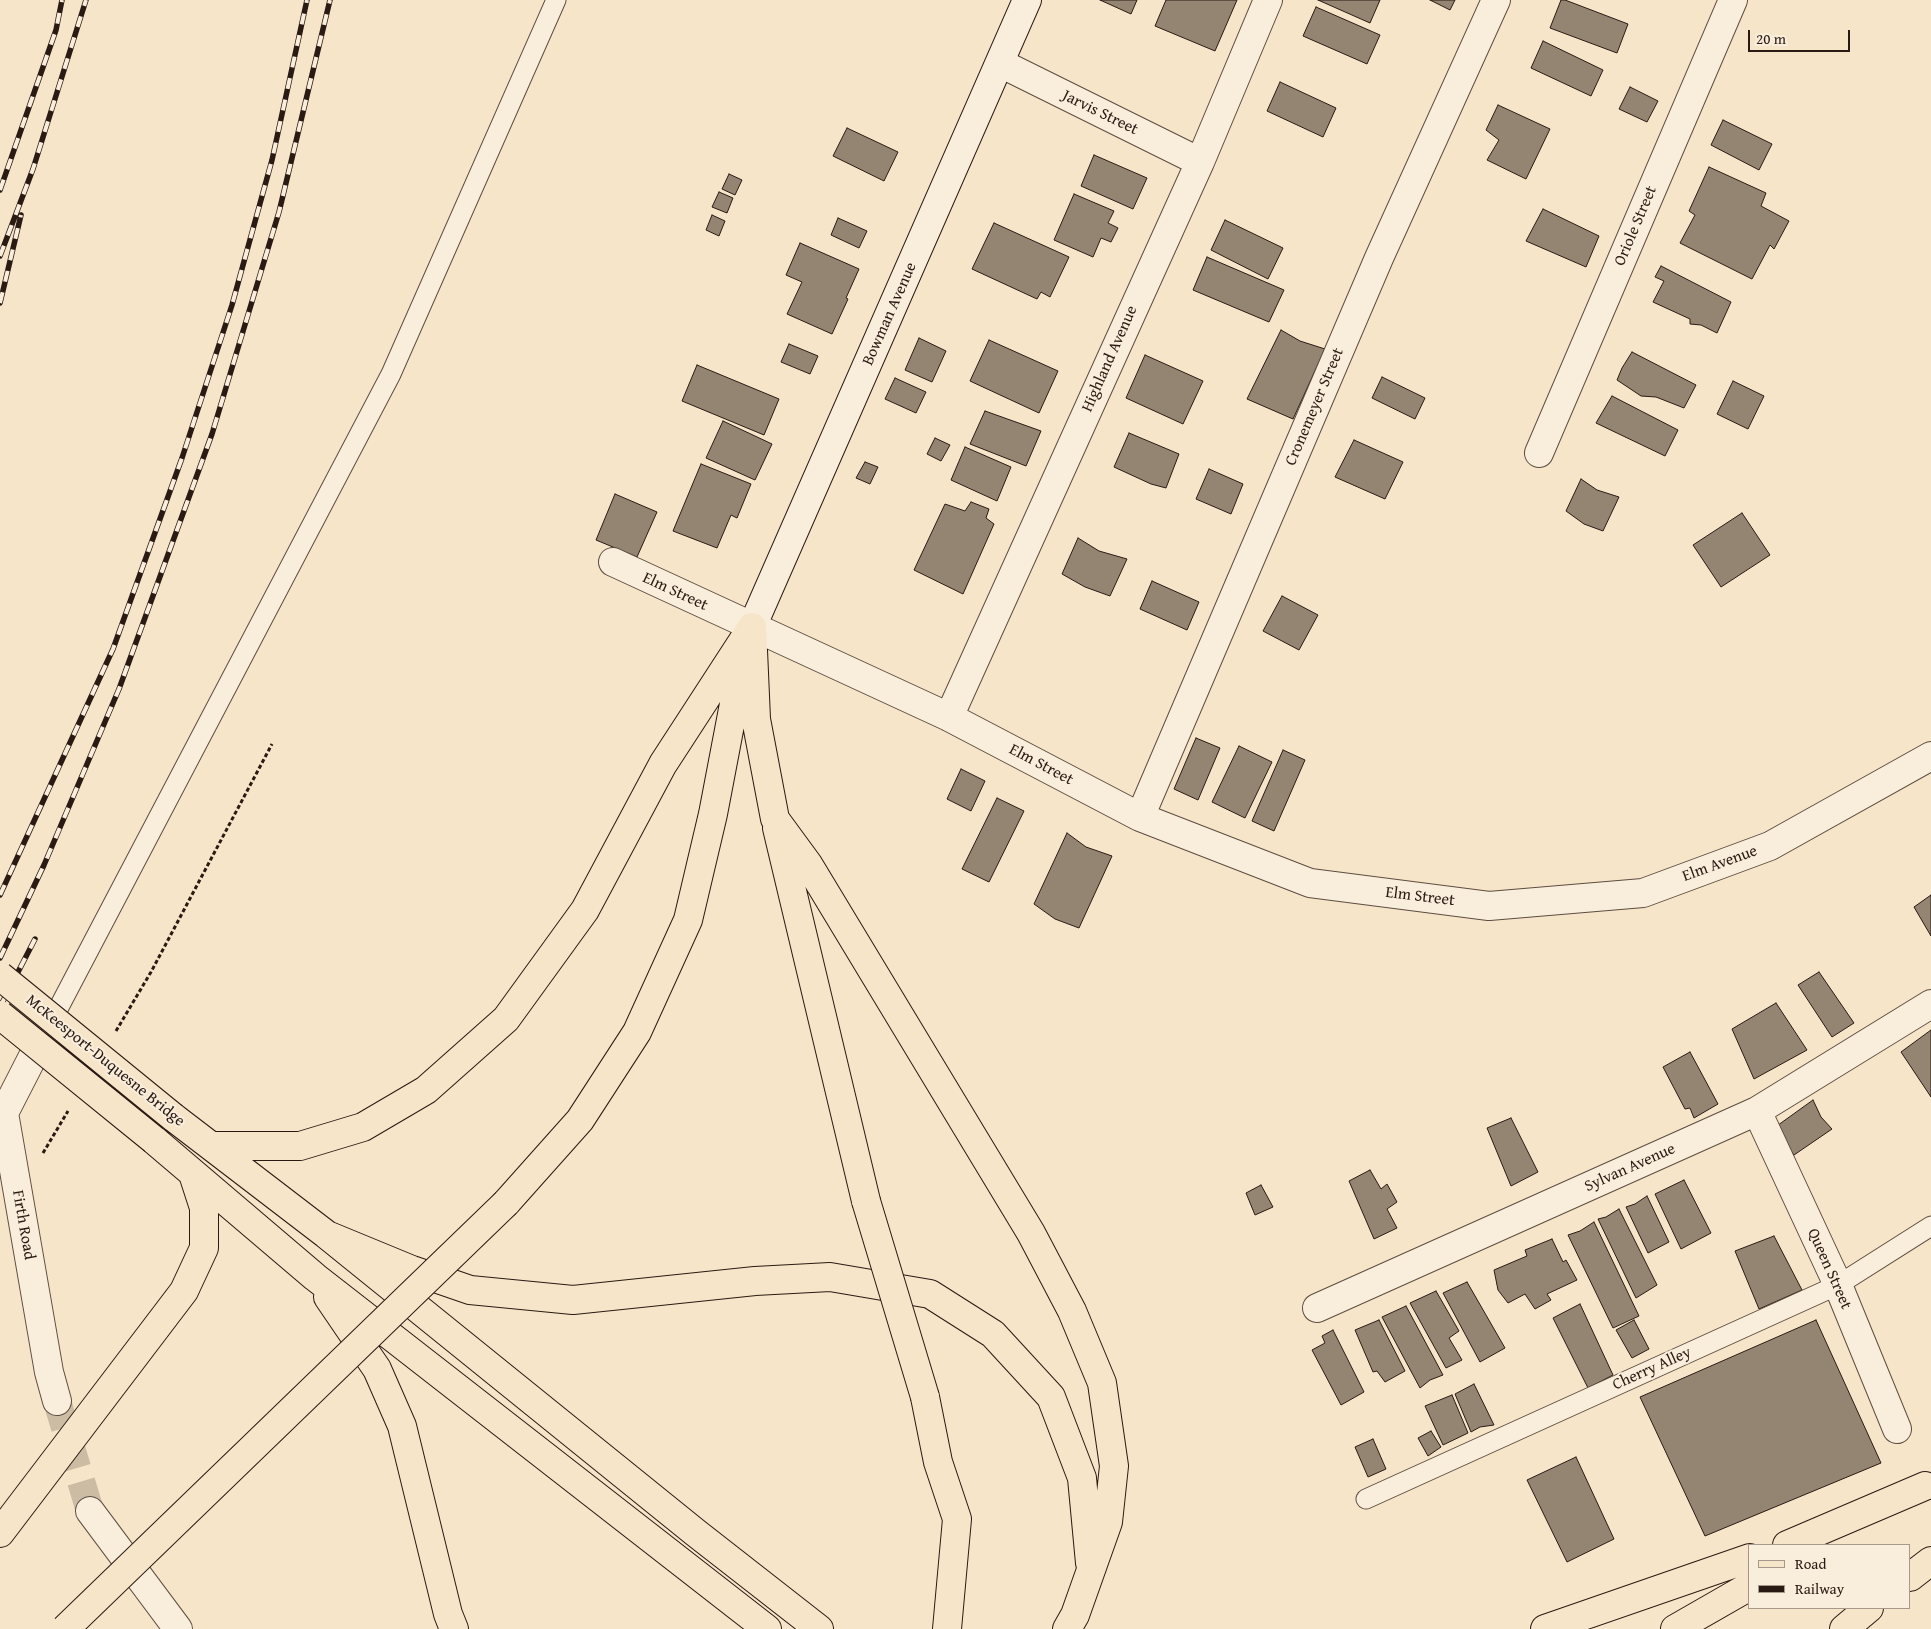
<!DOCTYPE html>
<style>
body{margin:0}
#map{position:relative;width:1931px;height:1629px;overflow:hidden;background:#f6e5c8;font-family:"Gentium Book Plus",serif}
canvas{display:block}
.legend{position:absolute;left:1748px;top:1544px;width:162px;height:65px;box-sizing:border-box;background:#f9eedb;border:1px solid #a6998b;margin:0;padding:6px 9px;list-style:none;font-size:15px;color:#2a1a14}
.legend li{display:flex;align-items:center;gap:10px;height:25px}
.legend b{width:25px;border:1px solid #a6998b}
.scale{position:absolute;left:1748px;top:30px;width:102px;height:22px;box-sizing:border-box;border:2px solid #2a1a14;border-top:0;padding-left:6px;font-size:15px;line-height:18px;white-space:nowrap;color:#2a1a14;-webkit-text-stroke:4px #f9eedb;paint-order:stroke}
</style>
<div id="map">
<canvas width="1931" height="1629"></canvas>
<ul class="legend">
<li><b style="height:6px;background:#f6e5c8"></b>Road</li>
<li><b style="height:6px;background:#2a1a14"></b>Railway</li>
</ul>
<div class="scale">20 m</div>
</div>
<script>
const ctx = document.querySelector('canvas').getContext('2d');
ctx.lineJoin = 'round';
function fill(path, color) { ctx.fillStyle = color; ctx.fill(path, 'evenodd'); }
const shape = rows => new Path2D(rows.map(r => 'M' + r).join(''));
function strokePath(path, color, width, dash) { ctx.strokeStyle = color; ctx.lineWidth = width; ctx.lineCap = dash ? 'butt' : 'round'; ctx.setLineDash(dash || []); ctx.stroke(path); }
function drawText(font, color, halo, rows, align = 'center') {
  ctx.font = font + ' "Gentium Book Plus",serif'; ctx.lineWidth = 4; ctx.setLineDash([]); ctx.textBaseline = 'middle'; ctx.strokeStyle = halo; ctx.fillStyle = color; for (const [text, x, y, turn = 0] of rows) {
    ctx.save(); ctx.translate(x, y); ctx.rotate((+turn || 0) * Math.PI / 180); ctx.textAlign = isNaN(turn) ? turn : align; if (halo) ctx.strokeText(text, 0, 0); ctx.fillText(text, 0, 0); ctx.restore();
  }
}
const building = shape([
 [1100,0,1137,0,1131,14,1100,0],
 [1166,0,1237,0,1215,51,1155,26,1166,0],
 [1318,0,1380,0,1370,23,1318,0],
 [1430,0,1455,0,1450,10,1430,0],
 [1561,0,1565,0,1628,24,1617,53,1550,28,1561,0],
 [1316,7,1380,35,1367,64,1303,36,1316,7],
 [1543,41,1603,70,1591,96,1531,68,1543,41],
 [1280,82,1336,108,1323,137,1267,111,1280,82],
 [1630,87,1658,101,1647,122,1619,109,1630,87],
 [1498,105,1550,129,1526,179,1487,160,1499,140,1486,130,1498,105],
 [1723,120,1772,144,1759,170,1711,145,1723,120],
 [847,128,898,152,884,181,833,156,847,128],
 [1094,155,1147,178,1133,209,1081,186,1094,155],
 [1709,167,1766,193,1761,206,1789,221,1774,249,1770,245,1752,279,1680,243,1695,215,1689,211,1709,167],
 [729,174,742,180,735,195,722,189,729,174],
 [719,192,733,198,727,213,712,207,719,192],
 [1074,194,1114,211,1108,223,1118,228,1111,242,1101,238,1093,257,1054,240,1074,194],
 [1543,209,1599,236,1586,267,1526,241,1543,209],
 [712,215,725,221,719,236,706,230,712,215],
 [838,218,867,231,859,248,831,235,838,218],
 [1225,220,1283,248,1268,279,1211,250,1225,220],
 [994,223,1069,257,1050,297,1041,292,1037,299,972,269,994,223],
 [800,243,859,269,846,298,848,299,832,334,787,314,802,282,786,275,800,243],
 [1207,257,1284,290,1269,322,1193,290,1207,257],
 [1661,266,1731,302,1717,333,1701,325,1690,324,1690,319,1653,302,1664,281,1655,277,1661,266],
 [1281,330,1300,341,1325,349,1293,419,1247,399,1281,330],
 [919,338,946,351,932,382,905,370,919,338],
 [989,340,1058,371,1039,413,970,381,989,340],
 [789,344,818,356,810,374,781,362,789,344],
 [1632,352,1696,385,1684,408,1656,397,1641,396,1617,380,1622,368,1632,352],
 [1145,355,1203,381,1183,424,1126,398,1145,355],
 [697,365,779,399,764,435,682,401,697,365],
 [1382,377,1425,398,1415,419,1372,398,1382,377],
 [895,378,926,392,916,413,885,399,895,378],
 [1733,381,1764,396,1748,429,1717,414,1733,381],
 [1612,396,1678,430,1665,456,1596,423,1612,396],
 [985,411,1041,431,1026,466,970,444,985,411],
 [723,421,772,444,755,480,706,458,723,421],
 [1129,433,1179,454,1166,488,1151,484,1114,467,1129,433],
 [935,438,950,445,941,461,927,454,935,438],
 [1354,440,1403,462,1385,499,1335,477,1354,440],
 [965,447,1011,467,997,501,951,480,965,447],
 [865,462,878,467,870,484,856,478,865,462],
 [701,464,751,484,737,518,731,515,717,548,673,531,701,464],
 [1209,469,1243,484,1231,514,1196,499,1209,469],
 [1581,479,1597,490,1619,497,1603,531,1584,524,1566,511,1581,479],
 [615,494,657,512,637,557,596,540,615,494],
 [971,502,989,509,986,518,994,524,963,594,914,570,945,504,965,511,971,502],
 [1742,513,1770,555,1721,587,1693,545,1742,513],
 [1078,538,1099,551,1127,559,1110,596,1085,587,1062,574,1078,538],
 [1152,581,1199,602,1187,630,1140,609,1152,581],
 [1282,596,1318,615,1299,650,1263,631,1282,596],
 [1196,738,1220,748,1198,800,1174,789,1196,738],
 [1239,746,1272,762,1245,818,1212,802,1239,746],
 [1283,750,1305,760,1274,831,1252,821,1283,750],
 [961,769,985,781,971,811,947,799,961,769],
 [997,798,1024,811,989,882,962,869,997,798],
 [1067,833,1086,847,1112,856,1079,928,1055,919,1034,904,1067,833],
 [1931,895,1931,936,1914,907,1931,895],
 [1819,972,1854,1023,1832,1037,1798,985,1819,972],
 [1776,1003,1807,1050,1754,1079,1732,1029,1776,1003],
 [1931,1030,1931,1097,1901,1052,1931,1030],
 [1690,1052,1718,1104,1694,1118,1690,1108,1685,1109,1663,1067,1690,1052],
 [1813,1100,1821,1117,1832,1129,1794,1155,1774,1128,1813,1100],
 [1511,1118,1538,1172,1511,1186,1487,1128,1511,1118],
 [1370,1170,1381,1189,1387,1184,1397,1202,1387,1209,1397,1228,1374,1239,1349,1181,1370,1170],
 [1684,1180,1711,1233,1681,1249,1655,1194,1684,1180],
 [1261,1185,1273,1207,1255,1215,1246,1193,1261,1185],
 [1647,1196,1669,1242,1648,1253,1626,1207,1635,1204,1647,1196],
 [1619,1209,1657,1285,1636,1298,1598,1219,1606,1217,1619,1209],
 [1594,1222,1639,1316,1613,1328,1568,1235,1580,1231,1594,1222],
 [1774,1236,1802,1290,1759,1309,1735,1251,1774,1236],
 [1552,1239,1563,1262,1566,1260,1577,1280,1547,1294,1551,1300,1535,1309,1525,1294,1508,1303,1498,1290,1494,1270,1527,1256,1525,1250,1552,1239],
 [1467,1282,1505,1348,1480,1362,1443,1293,1467,1282],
 [1436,1291,1459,1331,1449,1338,1462,1360,1446,1368,1410,1303,1436,1291],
 [1580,1304,1613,1375,1588,1388,1553,1318,1580,1304],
 [1406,1306,1443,1375,1430,1380,1420,1388,1382,1317,1406,1306],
 [1379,1320,1405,1371,1385,1382,1377,1371,1373,1372,1355,1330,1379,1320],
 [1634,1320,1649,1349,1632,1358,1616,1330,1634,1320],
 [1816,1320,1881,1463,1705,1536,1640,1397,1816,1320],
 [1333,1330,1364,1392,1341,1405,1312,1350,1325,1343,1322,1336,1333,1330],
 [1474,1384,1494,1425,1480,1427,1471,1432,1455,1394,1474,1384],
 [1452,1395,1468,1433,1443,1445,1425,1406,1452,1395],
 [1431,1431,1441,1447,1428,1456,1418,1438,1431,1431],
 [1373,1439,1386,1469,1368,1477,1355,1447,1373,1439],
 [1576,1457,1614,1539,1567,1562,1527,1480,1576,1457]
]);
fill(building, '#948472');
strokePath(building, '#2a1a14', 1);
strokePath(shape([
 [57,1401,90,1511]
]), '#cdbca4', 28, [28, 14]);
const lane = shape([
 [48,1028,391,374,556,0],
 [1366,1499,1838,1285,1931,1226]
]);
const street = shape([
 [1000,63,1200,162],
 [1539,453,1733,0],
 [613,562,949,717,1140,817,1310,883,1489,906,1643,893,1770,846,1931,756],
 [949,717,1200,162,1268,0],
 [1140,817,1379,258,1496,0],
 [47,1029,4,1113,49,1372,57,1401],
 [1757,1111,1838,1285,1897,1429],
 [1317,1308,1757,1111,1931,1004],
 [90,1511,178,1629]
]);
const secondary = shape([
 [752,627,1027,0]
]);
const primary = shape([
 [752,627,756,719,775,819,808,864,1031,1233,1072,1311,1102,1383,1114,1466,1108,1522,1075,1615,1067,1629],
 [777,828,866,1201],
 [173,1117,327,1235,696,1533,819,1629],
 [154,1140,315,1277,767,1629],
 [211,1146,300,1146,363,1127,426,1090,506,1019,585,910,663,764,752,627],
 [506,1203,580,1120,637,1032,688,920,713,814,737,688,744,658],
 [327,1235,412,1270,470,1290,573,1300,755,1281,830,1277,930,1294,993,1334,1051,1397,1082,1478,1090,1563],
 [328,1297,377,1369,402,1426,448,1614,454,1629],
 [925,1397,938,1462,957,1519,947,1629],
 [0,1533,184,1291,204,1248,204,1208,193,1174],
 [1787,1545,1925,1486],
 [1910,1577,1931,1561],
 [1545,1629,1750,1558],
 [1675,1629,1750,1586],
 [1844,1629,1869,1608]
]);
strokePath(lane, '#5d4d41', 21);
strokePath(street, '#5d4d41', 30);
strokePath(secondary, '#2a1a14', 30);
strokePath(primary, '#2a1a14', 30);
strokePath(shape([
 [116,1031,151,972,272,744],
 [43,1153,68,1111]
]), '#2a1a14', 3, [4, 2.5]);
strokePath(lane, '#f9eedb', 19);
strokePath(street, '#f9eedb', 28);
strokePath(secondary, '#f9eedb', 28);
strokePath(primary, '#f6e5c8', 28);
const rail = shape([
 [0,190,56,30,62,0],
 [0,256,33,169,86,0],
 [0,303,21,215],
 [0,895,113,649,182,458,232,305,272,160,307,0],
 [0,958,44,865,119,689,212,434,279,212,330,0],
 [0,1007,35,939]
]);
strokePath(rail, '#2a1a14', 5.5);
strokePath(rail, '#f9eedb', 4, [11]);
const primaryBridge = shape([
 [0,976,173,1117],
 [0,1015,154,1140],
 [866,1201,925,1397],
 [65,1629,506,1203]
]);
strokePath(primaryBridge, '#2a1a14', 30, []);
strokePath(primaryBridge, '#f6e5c8', 28);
drawText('16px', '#2a1a14', '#f9eedb', [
 ["Jarvis Street",1100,113,26],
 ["Oriole Street",1636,226,-67],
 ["Bowman Avenue",890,314,-66],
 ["Highland Avenue",1110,359,-66],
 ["Cronemeyer Street",1315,407,-67],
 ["Elm Street",675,592,25],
 ["Elm Street",1041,765,28],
 ["Elm Avenue",1720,864,-20],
 ["Elm Street",1420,897,7],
 ["McKeesport-Duquesne Bridge",105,1061,39],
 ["Sylvan Avenue",1630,1168,-24],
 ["Firth Road",23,1225,80],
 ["Queen Street",1829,1269,66],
 ["Cherry Alley",1652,1369,-24]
]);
</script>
